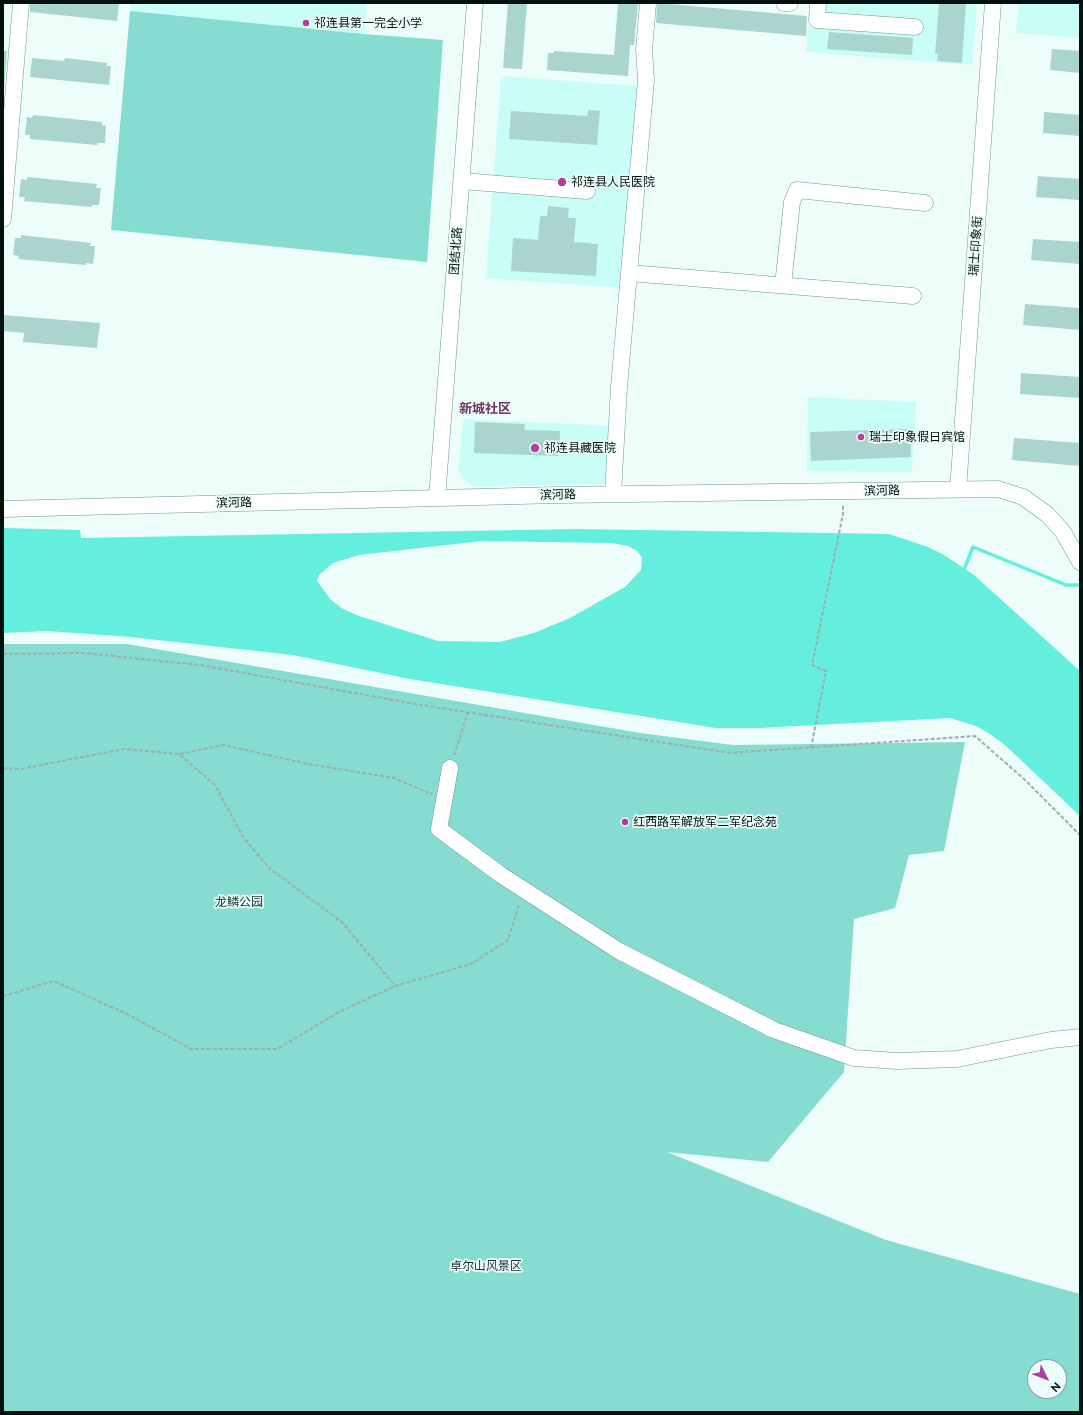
<!DOCTYPE html>
<meta charset="utf-8">
<style>
body{margin:0}
#map{position:relative;width:1083px;height:1415px;overflow:hidden;background:#ecfdfa;font-family:Raleway,sans-serif}
canvas{display:block}
.frame{position:absolute;inset:0;border:4px solid #02100e;pointer-events:none}
.north{position:absolute;left:1027px;top:1359px;width:40px;height:40px;box-sizing:border-box;background:#ecfdfa;border:1px solid #8e9e9c;border-radius:50%;rotate:133deg;font-size:11px;font-weight:700;line-height:16px;text-align:center;color:#02100e}
.north::after{content:'';display:block;margin:auto;width:14px;height:18px;background:#af409d;clip-path:polygon(50% 0,100% 100%,50% 72%,0 100%)}
</style>
<div id="map">
<canvas width="1083" height="1415"></canvas>
<div class="frame"></div>
<div class="north">N</div>
</div>
<script>
const ctx = document.querySelector('canvas').getContext('2d');
ctx.lineJoin = 'round';
function fill(path, color) { ctx.fillStyle = color; ctx.fill(path, 'evenodd'); }
const shape = rows => new Path2D(rows.map(r => 'M' + r).join(''));
function strokePath(path, color, width, dash) { ctx.strokeStyle = color; ctx.lineWidth = width; ctx.lineCap = dash ? 'butt' : 'round'; ctx.setLineDash(dash || []); ctx.stroke(path); }
function drawText(font, color, halo, rows, align = 'center') {
  ctx.font = font + ' Raleway,"Noto Sans SC",sans-serif'; ctx.lineWidth = 3.5; ctx.setLineDash([]); ctx.textBaseline = 'middle'; ctx.strokeStyle = halo; ctx.fillStyle = color; for (const [text, x, y, turn = 0] of rows) {
    ctx.save(); ctx.translate(x, y); ctx.rotate((+turn || 0) * Math.PI / 180); ctx.textAlign = isNaN(turn) ? turn : align; if (halo) ctx.strokeText(text, 0, 0); ctx.fillText(text, 0, 0); ctx.restore();
  }
}
fill(shape([
 [131,3,367,3,364,34,130,11],
 [811,3,977,3,972,65,806,52],
 [1019,3,1080,3,1080,38,1016,33],
 [501,76,638,86,622,288,486,278],
 [808,397,916,402,912,472,807,471],
 [463,419,611,426,607,484,474,487,465,480,458,471]
]), '#c8fef5');
fill(shape([
 [130,11,364,34,443,40,427,262,111,230],
 [3,644,127,644,640,733,733,745,965,742,944,851,909,855,895,908,854,919,844,1072,768,1162,667,1152,886,1240,1080,1294,1080,1412,3,1412],
 [1035,1367,1059,1367,1059,1391,1035,1391]
]), '#87dcd1');
fill(shape([
 [3,528,80,530,81,538,577,529,889,534,928,547,944,555,974,575,1080,671,1080,816,1005,745,990,734,976,726,950,718,759,728,716,728,410,679,293,655,131,637,47,631,3,633],
 [482,541,611,543,628,546,637,551,642,557,641,570,625,587,570,618,534,633,500,642,438,641,359,616,343,609,331,600,317,581,319,575,333,563,359,555]
]), '#63eede');
strokePath(shape([
 [963,572,973,547,1066,585,1080,585]
]), '#63eede', 3.5);
fill(shape([
 [30,3,119,3,117,21,30,12],
 [508,3,527,3,522,69,503,68],
 [618,3,638,3,634,45,630,45,628,76,547,70,548,53,554,53,554,51,614,55],
 [657,3,807,16,806,36,656,23],
 [939,3,966,3,962,63,937,61,938,54,935,54],
 [829,32,913,38,912,55,827,49],
 [1052,49,1080,51,1080,73,1050,70],
 [3,51,7,51,4,89,3,89],
 [32,58,64,61,65,58,107,63,107,66,111,66,109,85,30,77],
 [588,110,600,111,597,145,509,139,511,111,587,116],
 [1044,112,1080,115,1080,136,1043,133],
 [33,115,102,122,102,125,106,126,105,143,98,143,97,145,30,139,30,135,25,135,27,117,32,118],
 [1038,176,1080,179,1080,200,1036,197],
 [27,177,97,184,96,188,101,188,99,205,92,205,92,207,24,201,25,197,19,197,21,179,27,180],
 [548,206,569,208,568,218,576,218,574,242,598,244,596,276,511,271,513,238,538,240,540,216,547,216],
 [21,235,91,243,90,246,95,246,93,264,86,263,86,265,18,259,19,256,13,255,15,238,21,238],
 [1033,239,1080,242,1080,264,1031,260],
 [1025,304,1080,308,1080,330,1023,325],
 [3,315,100,323,97,348,23,342,24,333,3,331],
 [1021,373,1080,377,1080,398,1020,394],
 [475,422,525,424,524,430,560,431,559,456,474,453],
 [910,429,911,457,811,461,810,432],
 [1014,438,1080,443,1080,466,1012,460]
]), '#aad5ce');
const minor = shape([
 [784,3,790,3],
 [818,3,817,20,915,27],
 [462,181,587,191],
 [3,219,21,3],
 [629,273,913,296],
 [783,285,792,202,797,190,925,203],
 [958,490,993,3],
 [613,494,619,387,646,80,644,50,648,3],
 [437,498,475,3],
 [3,509,558,495,998,489,1023,497,1048,515,1063,532,1080,562],
 [450,768,439,829,501,875,619,951,774,1030,854,1058,897,1061,957,1059,1051,1040,1080,1037]
]);
strokePath(minor, '#6f9892', 17);
strokePath(shape([
 [3,654,83,653,200,665,421,705,730,753,975,736,1024,779,1080,835],
 [811,748,826,671,812,665,843,514,843,505],
 [180,754,223,745,308,764,394,778,432,794],
 [454,755,468,712],
 [3,768,21,769,124,749,179,754,215,785,243,837,270,869,342,922,395,986],
 [3,996,54,981,129,1015,191,1049,277,1049,339,1012,395,986,471,964,508,940,519,904]
]), '#9eaeab', 2, [4, 2]);
strokePath(minor, '#fff', 16);
for (const [x, y, r, color] of [
 [306,23,4,"#af409d"],
 [562,182,5,"#af409d"],
 [861,437,4,"#af409d"],
 [535,448,5,"#af409d"],
 [625,822,4,"#af409d"]
]) { const dot = new Path2D(); dot.arc(x, y, r, 0, 2 * Math.PI); ctx.fillStyle = color; ctx.fill(dot); strokePath(dot, '#ecfdfa', 1.5); }
drawText('12px', '#02100e', '#ecfdfa', [
 ["祁连县第一完全小学",314,23],
 ["祁连县人民医院",571,182],
 ["瑞士印象假日宾馆",869,437],
 ["祁连县藏医院",544,448],
 ["红西路军解放军二军纪念苑",633,822]
], 'left');
drawText('12px', '#02100e', '#ecfdfa', [
 ["瑞士印象街",976,246,-86],
 ["团结北路",456,251,-86],
 ["滨河路",882,491,-1],
 ["滨河路",558,495,-1],
 ["滨河路",234,503,-1]
]);
drawText('12px', '#1c3430', '#ecfdfa', [
 ["龙鳞公园",239,902],
 ["卓尔山风景区",486,1266]
]);
drawText('bold 13px', '#6c3461', '#ecfdfa', [
 ["新城社区",485,409]
]);
</script>
